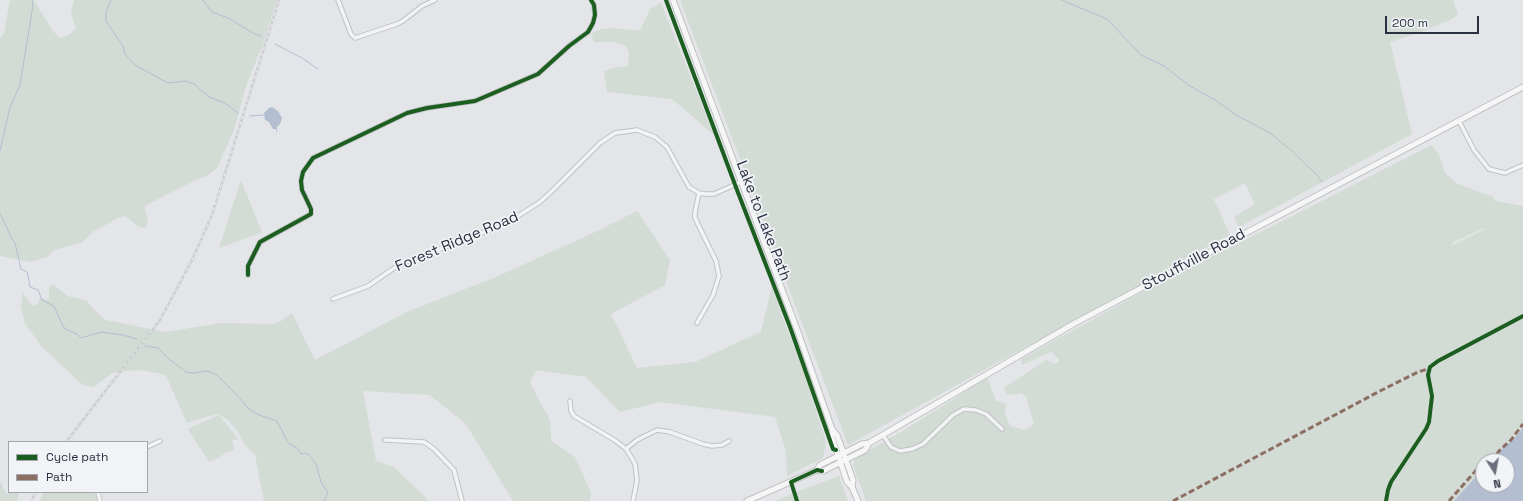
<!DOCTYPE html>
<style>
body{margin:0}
#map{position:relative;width:1523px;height:501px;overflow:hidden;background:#e3e5e8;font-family:"Space Grotesk",sans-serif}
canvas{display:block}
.legend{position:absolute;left:8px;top:441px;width:140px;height:52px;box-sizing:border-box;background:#f1f3f7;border:1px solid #a2a5ae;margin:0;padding:5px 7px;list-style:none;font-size:12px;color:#2b3040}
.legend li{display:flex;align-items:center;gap:8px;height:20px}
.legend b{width:20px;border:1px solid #a2a5ae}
.north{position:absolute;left:1475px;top:453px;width:40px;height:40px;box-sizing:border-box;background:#f1f3f7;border:1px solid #a2a5ae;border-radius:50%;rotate:169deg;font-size:11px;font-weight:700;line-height:16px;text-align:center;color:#2b3040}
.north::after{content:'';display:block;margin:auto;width:14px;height:18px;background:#6b6f7b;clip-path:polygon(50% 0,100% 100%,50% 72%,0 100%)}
.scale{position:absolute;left:1385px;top:16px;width:94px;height:18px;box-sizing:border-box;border:2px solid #2b3040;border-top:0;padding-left:5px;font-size:12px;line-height:14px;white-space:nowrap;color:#2b3040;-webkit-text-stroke:3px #f1f3f7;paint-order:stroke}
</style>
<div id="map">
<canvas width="1523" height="501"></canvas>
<ul class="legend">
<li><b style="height:5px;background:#1b5e20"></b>Cycle path</li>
<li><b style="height:5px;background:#8d6e63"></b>Path</li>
</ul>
<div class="north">N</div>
<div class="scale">200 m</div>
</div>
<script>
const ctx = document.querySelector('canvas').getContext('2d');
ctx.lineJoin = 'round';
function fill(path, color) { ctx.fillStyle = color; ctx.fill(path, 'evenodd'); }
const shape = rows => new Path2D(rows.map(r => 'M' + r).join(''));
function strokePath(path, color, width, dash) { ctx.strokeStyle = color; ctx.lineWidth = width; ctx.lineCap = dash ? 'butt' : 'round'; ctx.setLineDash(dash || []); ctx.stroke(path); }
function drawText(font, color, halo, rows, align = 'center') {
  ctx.font = font + ' "Space Grotesk",sans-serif'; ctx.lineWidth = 3.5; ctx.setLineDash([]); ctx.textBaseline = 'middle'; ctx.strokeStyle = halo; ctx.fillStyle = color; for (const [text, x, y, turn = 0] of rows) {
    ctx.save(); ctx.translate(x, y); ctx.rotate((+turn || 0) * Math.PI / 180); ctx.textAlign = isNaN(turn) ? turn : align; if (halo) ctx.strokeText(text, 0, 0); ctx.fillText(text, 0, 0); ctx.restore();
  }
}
fill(shape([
 [10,0,34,0,51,28,59,38,69,35,76,28,71,13,74,0,277,0,262,46,246,86,234,130,217,168,210,174,179,188,145,206,145,209,148,222,146,228,139,227,125,216,118,218,94,231,81,243,54,250,47,257,31,262,0,256,0,39,4,33],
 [680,0,1453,0,1458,14,1452,19,1421,32,1390,42,1412,134,1239,227,1234,217,1255,204,1245,183,1214,199,1230,235,1167,268,1169,271,1011,355,848,445],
 [661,3,714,135,672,99,607,92,604,71,613,68,628,66,629,53,627,47,622,44,613,42,594,42,591,33,602,29,614,28,640,31,650,9],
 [1432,145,1439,155,1445,173,1456,183,1493,197,1495,201,1523,206,1523,501,866,501,853,465,855,458,901,432,987,378,996,401,1007,404,1004,411,1010,426,1024,430,1034,424,1026,396,1021,393,1007,395,1004,388,1046,360,1056,364,1060,360,1051,352,1022,365,1021,359,1148,289],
 [1485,228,1485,229,1451,246,1455,241],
 [1483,461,1507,461,1507,485,1483,485],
 [241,180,262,232,219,248],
 [637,211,670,260,665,285,611,314,637,368,695,362,761,332,772,286,782,316,805,375,826,442,823,458,787,476,786,451,775,417,660,402,620,412,586,377,536,370,530,383,550,420,551,441,575,457,591,493,590,501,513,501,466,424,430,395,363,391,376,461,395,468,429,501,264,501,255,455,245,445,238,432,228,420,219,414,208,416,187,423,166,376,163,374,139,370,124,371,112,373,93,387,83,385,43,348,25,324,21,306,23,293,32,305,34,306,38,303,40,297,46,300,49,299,49,287,51,285,55,286,67,296,86,300,97,313,106,320,165,332,222,323,273,324,281,321,292,313,315,360,407,312,496,277,591,234],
 [219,415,238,439,234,440,232,439,234,450,225,453,220,457,209,462,188,429],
 [839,476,848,501,775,501,797,492],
 [0,481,6,494,11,492,19,492,17,501,0,501],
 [44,492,92,492,101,498,102,501,39,501]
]), '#d2dbd4');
fill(shape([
 [272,107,278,111,282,118,280,124,277,127,277,134,276,129,273,129,269,122,265,120,264,113,269,108],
 [1523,428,1523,501,1454,501,1481,471,1483,471,1483,485,1507,485,1507,461,1497,461,1501,450,1513,440]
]), '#b3bed1');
strokePath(shape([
 [111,0,106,12,106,21,123,46,125,54,135,65,168,83,185,81,194,84,209,97,225,103,238,113],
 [203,0,212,12,228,18,253,33,261,36],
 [1061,0,1107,19,1141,55,1164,66,1190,86,1215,100,1236,115,1270,133,1292,151,1316,174,1322,182],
 [275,44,302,58,318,69],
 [250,116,264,115],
 [0,151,10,107,20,85,33,5,32,0],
 [0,213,12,239,15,243,21,269,27,272,28,275,30,287,38,290,42,300,54,306,61,322,65,329,77,334,81,338,101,332,123,335,137,339],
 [145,346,158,348,169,359,186,372,193,373,207,371,217,375,233,391,249,409,259,415,277,421,288,443,297,448,301,454,306,453,308,454,316,464,321,482,328,493,324,501]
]), '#b3bed1', 1);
const street = shape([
 [338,0,351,34,355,38,397,24,403,21,422,6,435,0],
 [1459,121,1474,150,1489,169,1505,173,1523,165],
 [248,275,248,266,260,242,311,214,311,209,302,190,301,181,303,172,313,158,407,113,427,108,475,101,538,74,569,46,588,32,593,23,595,15,594,5,591,0],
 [333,299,368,286,400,264,495,228,518,216,540,202,553,190,600,143,615,133,637,130,655,137,667,147,689,187,699,193,705,194,714,194,741,182],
 [697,323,713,295,719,276,716,261,695,218,695,212,699,193],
 [570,401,571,411,574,416,616,441,626,449,630,455,635,464,637,480,633,501],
 [883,435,891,447,900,451,912,449,923,444,953,415,964,409,976,410,986,414,1002,429],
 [385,440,424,442,434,449,454,470,462,501],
 [147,447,160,441],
 [626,449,637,440,657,430,670,432,703,444,712,446,722,445,729,441],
 [98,492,100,501]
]);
const secondary = shape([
 [673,0,798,332,832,429,837,435,853,480,852,487,858,501],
 [832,429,832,437,847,482,852,487],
 [817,470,820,465,862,444,869,443,1075,323,1523,87],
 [747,501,817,470,823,471,865,450,869,443]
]);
strokePath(street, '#c0c2c4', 5.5);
strokePath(secondary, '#c0c2c4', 7);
strokePath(street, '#f2f3f5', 3.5);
strokePath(secondary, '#f6f6f7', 5);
const rail = shape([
 [66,442,160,320,191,262,212,215,279,0],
 [31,501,36,492]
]);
strokePath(rail, '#cccdcf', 2.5);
strokePath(rail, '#f1f3f7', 1, [3]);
strokePath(shape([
 [1491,461,1500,450,1511,440,1523,424],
 [1173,501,1380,391,1418,372,1428,369],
 [1449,501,1479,467,1483,465]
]), '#8d6e63', 3, [6, 3]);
strokePath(shape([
 [666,0,737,190,790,327,833,449,836,450],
 [248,275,248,266,260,242,311,214,311,209,302,190,301,181,303,172,313,158,407,113,427,108,475,101,538,74,569,46,588,32,593,23,595,15,594,5,591,0],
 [797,501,791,482,817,470,822,471],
 [1386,501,1388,490,1391,482,1426,429,1429,422,1432,396,1428,375,1430,367,1438,361,1523,316]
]), '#1b5e20', 4);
drawText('15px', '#2b3040', '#f1f3f7', [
 ["Lake to Lake Path",763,221,69],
 ["Forest Ridge Road",457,242,-23],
 ["Stouffville Road",1194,260,-28]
]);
</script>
